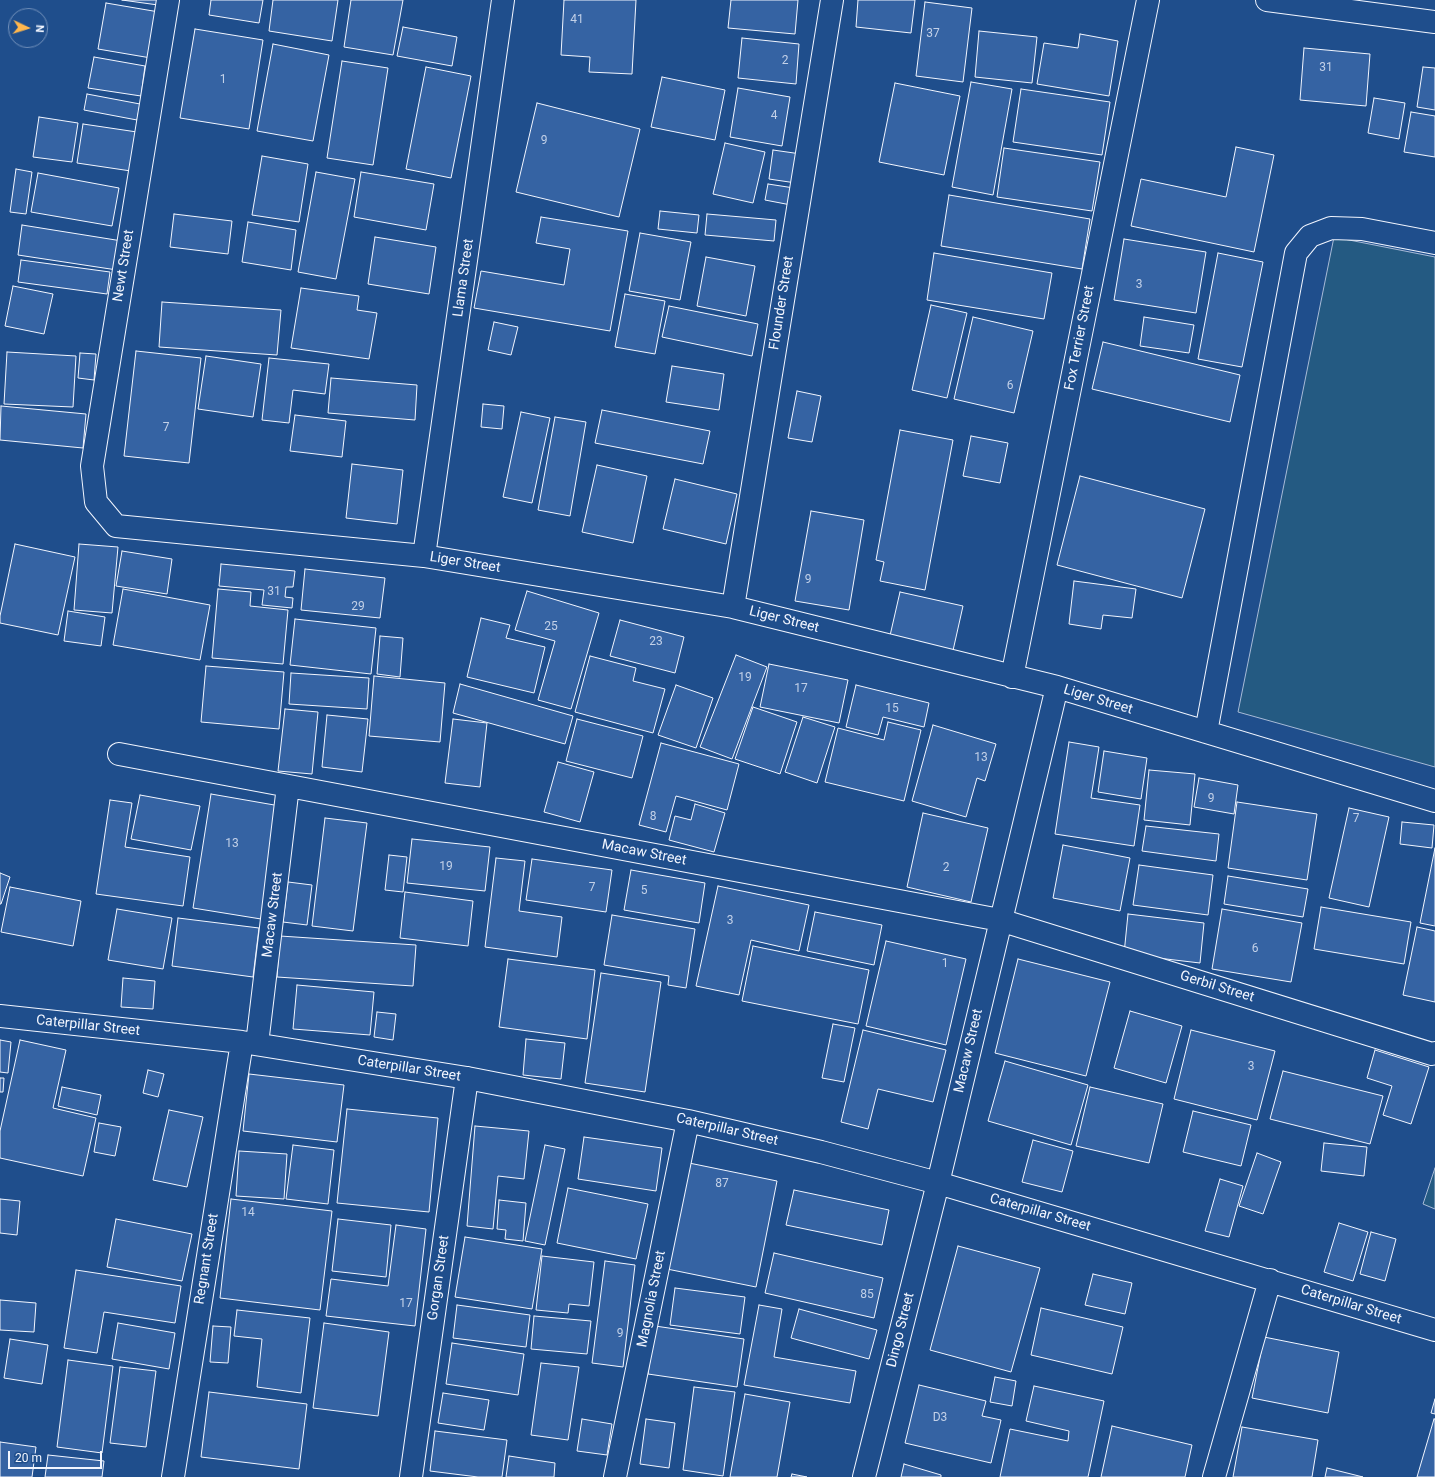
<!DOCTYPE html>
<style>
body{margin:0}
#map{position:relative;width:1435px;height:1477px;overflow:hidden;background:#1f4e8c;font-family:Roboto,sans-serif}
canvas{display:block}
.north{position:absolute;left:8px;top:8px;width:40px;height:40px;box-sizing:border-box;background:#1f4e8c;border:1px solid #7391ba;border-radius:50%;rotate:94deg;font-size:11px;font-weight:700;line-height:16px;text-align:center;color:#f2f6ff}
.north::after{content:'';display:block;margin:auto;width:14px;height:18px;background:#ffb74d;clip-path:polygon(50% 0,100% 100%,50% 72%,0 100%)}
.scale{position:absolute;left:8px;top:1451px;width:94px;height:18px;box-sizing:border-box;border:2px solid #f2f6ff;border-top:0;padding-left:5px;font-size:12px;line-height:14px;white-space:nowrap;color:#f2f6ff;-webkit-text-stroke:3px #1f4e8c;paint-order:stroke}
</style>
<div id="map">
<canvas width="1435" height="1477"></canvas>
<div class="north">N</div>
<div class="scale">20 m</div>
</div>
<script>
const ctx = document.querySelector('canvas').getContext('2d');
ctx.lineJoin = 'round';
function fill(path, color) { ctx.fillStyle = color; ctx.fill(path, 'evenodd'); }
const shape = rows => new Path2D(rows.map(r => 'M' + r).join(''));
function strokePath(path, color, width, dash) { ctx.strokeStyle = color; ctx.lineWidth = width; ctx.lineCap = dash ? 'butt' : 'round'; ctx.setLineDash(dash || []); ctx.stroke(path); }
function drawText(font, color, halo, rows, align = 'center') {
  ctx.font = font + ' Roboto,sans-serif'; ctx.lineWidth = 3; ctx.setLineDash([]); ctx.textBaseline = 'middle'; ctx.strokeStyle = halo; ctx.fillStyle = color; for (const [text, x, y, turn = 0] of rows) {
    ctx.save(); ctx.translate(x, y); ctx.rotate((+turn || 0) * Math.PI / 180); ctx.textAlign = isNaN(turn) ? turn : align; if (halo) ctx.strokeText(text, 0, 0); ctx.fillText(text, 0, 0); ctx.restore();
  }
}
const green = shape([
 [1334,237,1435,257,1435,767,1238,712,1334,237],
 [1435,1168,1435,1209,1423,1204,1435,1168]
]);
fill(green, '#245a82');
strokePath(green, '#a8bbd7', 1);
const building = shape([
 [122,0,158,0,158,5,122,0],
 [211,0,263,0,259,23,209,15,211,0],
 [273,0,338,0,332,41,269,31,273,0],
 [351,0,403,0,393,55,344,47,351,0],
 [564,0,636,0,632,74,589,72,590,57,561,55,564,0],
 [731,0,798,0,795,34,728,28,731,0],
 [858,0,915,0,911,33,856,27,858,0],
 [925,2,972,8,963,82,916,76,925,2],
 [106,3,159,12,151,58,98,49,106,3],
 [403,27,457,37,452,66,397,56,403,27],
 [195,29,263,40,249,129,180,118,195,29],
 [979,31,1037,37,1032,83,975,77,979,31],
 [1080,34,1118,41,1109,96,1037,84,1044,43,1078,48,1080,34],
 [742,38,799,44,796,84,738,78,742,38],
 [273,44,329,55,313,141,257,131,273,44],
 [1304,48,1370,54,1366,106,1300,100,1304,48],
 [94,57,145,66,141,96,88,88,94,57],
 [342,61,388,68,373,165,327,158,342,61],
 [426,67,471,76,451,178,406,169,426,67],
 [1423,67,1435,68,1435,110,1417,107,1423,67],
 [662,77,725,90,715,140,651,127,662,77],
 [971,82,1012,89,993,195,952,187,971,82],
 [895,83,960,96,944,175,879,162,895,83],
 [738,88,790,97,782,146,730,137,738,88],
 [1021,89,1110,102,1102,155,1013,142,1021,89],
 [87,94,140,104,137,120,84,110,87,94],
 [1374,98,1405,103,1399,139,1368,133,1374,98],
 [537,103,640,129,619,217,516,192,537,103],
 [1411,112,1435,116,1435,157,1404,152,1411,112],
 [39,117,78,123,72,162,33,157,39,117],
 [83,124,137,132,131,171,77,163,83,124],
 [725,143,765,152,753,203,713,194,725,143],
 [1236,147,1274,155,1254,252,1131,226,1141,179,1226,197,1236,147],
 [1004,148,1100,162,1092,211,997,197,1004,148],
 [773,150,801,154,796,183,769,179,773,150],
 [262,156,308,164,299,222,252,215,262,156],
 [16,169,32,172,26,214,10,212,16,169],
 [316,172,355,179,336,279,298,272,316,172],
 [361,172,434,184,426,230,354,217,361,172],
 [38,173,119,188,112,226,31,212,38,173],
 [768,184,794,188,791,205,765,200,768,184],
 [949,195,1090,219,1082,269,941,246,949,195],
 [660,211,699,215,697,233,658,229,660,211],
 [174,214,232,221,228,254,170,247,174,214],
 [707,214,776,220,774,241,705,235,707,214],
 [541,217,628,231,610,331,474,308,481,271,564,285,570,249,536,243,541,217],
 [248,222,296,230,291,270,242,262,248,222],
 [22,225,122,241,117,270,18,255,22,225],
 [640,233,691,242,680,300,629,291,640,233],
 [375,237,436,247,429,294,368,284,375,237],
 [1124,239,1206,252,1196,313,1114,300,1124,239],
 [934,253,1052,273,1044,319,927,300,934,253],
 [1218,253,1263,262,1242,367,1198,359,1218,253],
 [706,257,755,266,746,316,697,306,706,257],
 [21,260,110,272,107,294,18,282,21,260],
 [13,286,53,294,44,334,5,326,13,286],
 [301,288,359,296,357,310,377,313,369,359,291,348,301,288],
 [625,294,665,301,655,354,615,347,625,294],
 [162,302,281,310,277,355,159,347,162,302],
 [931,305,967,313,947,398,912,390,931,305],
 [669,306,758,324,752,356,662,337,669,306],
 [973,317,1033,331,1014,413,954,399,973,317],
 [1144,317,1194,325,1189,353,1140,346,1144,317],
 [494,322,518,327,511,355,488,350,494,322],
 [1103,342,1240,375,1230,422,1092,389,1103,342],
 [136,351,201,358,189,463,124,456,136,351],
 [7,352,76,356,73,407,4,404,7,352],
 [80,353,96,354,94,380,78,378,80,353],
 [206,356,261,364,253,417,198,409,206,356],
 [269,358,329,364,325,394,293,390,289,423,262,420,269,358],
 [672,366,724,374,719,410,666,402,672,366],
 [331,378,417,385,415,420,328,413,331,378],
 [797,391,821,396,812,442,788,438,797,391],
 [483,404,504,406,502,429,481,427,483,404],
 [1,406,86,414,83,448,0,440,1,406],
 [602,410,710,431,703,464,595,443,602,410],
 [521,412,550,418,532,503,503,497,521,412],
 [295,415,346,421,342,457,290,451,295,415],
 [555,417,586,422,570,516,538,510,555,417],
 [900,430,953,440,925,590,880,581,884,562,876,560,900,430],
 [971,436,1008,443,1000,483,963,476,971,436],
 [352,464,403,470,397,524,346,518,352,464],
 [597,465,647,476,633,543,582,532,597,465],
 [1080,476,1205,509,1182,598,1057,565,1080,476],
 [675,479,737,494,726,544,663,529,675,479],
 [811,511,864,520,849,610,795,601,811,511],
 [15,544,75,557,58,635,0,623,0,616,15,544],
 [79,544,118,547,112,613,74,610,79,544],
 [122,551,172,559,167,594,116,586,122,551],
 [221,564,295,571,293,587,286,587,285,597,293,598,292,608,262,605,264,590,219,586,221,564],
 [305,569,385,578,380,618,301,610,305,569],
 [1074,581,1136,589,1132,618,1103,615,1101,629,1069,624,1074,581],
 [123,589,210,605,200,660,113,645,123,589],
 [218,589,251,592,250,606,288,610,283,664,212,658,218,589],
 [527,591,599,613,571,709,538,700,555,641,515,630,527,591],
 [900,592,963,606,952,655,889,640,900,592],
 [68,611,105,617,101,646,64,641,68,611],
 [481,618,510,625,506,638,545,647,534,693,467,677,481,618],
 [295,619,376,628,371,674,290,665,295,619],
 [620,620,684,637,675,673,610,656,620,620],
 [380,636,403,638,400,677,377,674,380,636],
 [736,655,767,667,732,759,700,747,736,655],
 [590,656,636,668,633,681,665,689,653,733,575,712,590,656],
 [769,664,848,680,839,723,760,707,769,664],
 [206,666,284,672,279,729,201,722,206,666],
 [291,673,369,678,367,709,289,704,291,673],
 [374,676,445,683,440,742,369,736,374,676],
 [460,684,573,716,565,744,453,713,460,684],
 [676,685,713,698,696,748,658,735,676,685],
 [856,685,929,703,924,727,883,717,878,735,846,727,856,685],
 [753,707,797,722,780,774,735,759,753,707],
 [285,709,318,712,312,774,278,771,285,709],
 [327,715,368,719,362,772,322,767,327,715],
 [803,717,835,727,817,783,785,772,803,717],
 [453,719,487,723,480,787,445,783,453,719],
 [577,719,643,736,632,778,566,761,577,719],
 [888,722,921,730,904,801,825,782,838,728,884,740,888,722],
 [933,725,996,744,985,781,977,778,966,817,912,801,933,725],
 [1069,742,1099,747,1091,798,1140,805,1134,846,1055,834,1069,742],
 [661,743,739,764,727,810,676,796,666,832,639,825,661,743],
 [1104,751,1147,758,1141,799,1098,792,1104,751],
 [558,762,594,772,580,822,544,812,558,762],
 [1149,770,1195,774,1190,825,1144,820,1149,770],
 [1199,778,1238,785,1234,814,1194,807,1199,778],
 [211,794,280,806,261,919,193,908,211,794],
 [140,795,200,806,191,850,131,839,140,795],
 [110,800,132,803,125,847,190,857,183,906,96,894,110,800],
 [1237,802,1317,814,1307,880,1228,868,1237,802],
 [695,804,725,813,714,852,669,840,675,816,691,820,695,804],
 [1349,808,1389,817,1369,907,1329,898,1349,808],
 [923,813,988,828,971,902,907,887,923,813],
 [325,818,367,823,353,931,312,926,325,818],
 [1402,822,1434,825,1432,848,1400,844,1402,822],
 [1146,826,1219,834,1216,861,1142,851,1146,826],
 [412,839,490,847,485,891,407,883,412,839],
 [1063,845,1130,858,1120,911,1053,898,1063,845],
 [1435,848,1435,926,1420,923,1435,848],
 [389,855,407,857,403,892,385,890,389,855],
 [496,858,525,861,519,911,562,917,557,957,485,947,496,858],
 [532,859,612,870,606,912,526,900,532,859],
 [1139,865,1213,875,1208,915,1133,905,1139,865],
 [631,870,705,883,699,923,624,910,631,870],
 [0,873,10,877,1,904,0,904,0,873],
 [1228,876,1308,889,1303,917,1224,904,1228,876],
 [288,882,312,885,307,925,283,922,288,882],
 [718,886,809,905,799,951,751,940,739,995,696,986,718,886],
 [10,887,81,901,73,946,1,932,10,887],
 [405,892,473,901,468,946,400,938,405,892],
 [1321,907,1411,922,1404,964,1314,949,1321,907],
 [117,909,172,918,163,969,108,960,117,909],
 [1222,909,1302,923,1291,982,1212,969,1222,909],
 [815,912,882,925,874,965,807,951,815,912],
 [1128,914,1204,923,1200,963,1124,954,1128,914],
 [612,915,695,929,686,988,668,985,669,976,604,965,612,915],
 [178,918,259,928,253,977,172,966,178,918],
 [1417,927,1435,931,1435,1002,1403,995,1417,927],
 [280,936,416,945,413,986,277,977,280,936],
 [886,941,966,959,946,1045,866,1026,886,941],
 [753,946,869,970,858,1024,742,1001,753,946],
 [508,959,595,970,587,1039,499,1027,508,959],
 [1018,959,1110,982,1086,1076,995,1053,1018,959],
 [601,973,661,982,645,1092,585,1083,601,973],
 [123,978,155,981,153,1009,121,1007,123,978],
 [297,985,374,992,370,1035,293,1029,297,985],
 [1130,1011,1182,1026,1166,1083,1114,1068,1130,1011],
 [377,1012,396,1014,393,1040,374,1037,377,1012],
 [833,1024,855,1028,844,1082,822,1078,833,1024],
 [863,1030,946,1050,933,1102,878,1089,868,1129,841,1122,863,1030],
 [1191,1030,1275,1051,1257,1120,1174,1099,1191,1030],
 [526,1039,565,1043,561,1079,523,1075,526,1039],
 [0,1040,11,1042,8,1073,0,1072,0,1040],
 [20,1040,66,1050,53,1108,96,1118,83,1176,0,1158,0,1131,20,1040],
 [1375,1050,1429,1067,1411,1124,1383,1115,1392,1086,1367,1078,1375,1050],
 [1005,1061,1088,1085,1071,1145,988,1121,1005,1061],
 [148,1070,164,1074,158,1097,143,1093,148,1070],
 [1283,1071,1383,1096,1370,1144,1270,1119,1283,1071],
 [249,1074,344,1085,337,1142,243,1131,249,1074],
 [0,1078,4,1078,3,1092,0,1092,0,1078],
 [62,1087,101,1095,97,1115,58,1106,62,1087],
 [1090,1087,1163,1104,1149,1163,1076,1146,1090,1087],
 [347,1109,438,1118,429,1212,337,1203,347,1109],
 [169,1110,203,1117,187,1187,153,1180,169,1110],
 [1193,1111,1251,1125,1241,1166,1183,1152,1193,1111],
 [99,1123,121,1127,115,1156,94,1152,99,1123],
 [475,1126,529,1131,524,1179,498,1176,493,1229,467,1226,475,1126],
 [584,1137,662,1148,656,1191,578,1179,584,1137],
 [1033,1140,1073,1151,1062,1192,1022,1182,1033,1140],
 [1324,1143,1367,1147,1364,1176,1321,1171,1324,1143],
 [293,1145,334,1150,328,1204,286,1199,293,1145],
 [545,1145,565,1149,545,1245,525,1241,545,1145],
 [239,1151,287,1154,284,1199,236,1196,239,1151],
 [1257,1153,1281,1162,1263,1214,1239,1206,1257,1153],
 [689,1163,777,1181,756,1287,667,1269,689,1163],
 [1220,1179,1243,1186,1229,1237,1205,1231,1220,1179],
 [568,1188,648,1204,636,1259,557,1243,568,1188],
 [794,1190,889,1210,882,1245,786,1225,794,1190],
 [0,1199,20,1201,17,1235,0,1233,0,1199],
 [231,1199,332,1211,320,1310,220,1298,231,1199],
 [499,1200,526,1203,523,1241,505,1239,506,1230,497,1229,499,1200],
 [116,1219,192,1234,182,1281,107,1267,116,1219],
 [338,1219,391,1225,386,1277,332,1271,338,1219],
 [1339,1223,1368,1232,1353,1281,1324,1272,1339,1223],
 [396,1225,426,1229,415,1326,326,1316,331,1279,388,1286,396,1225],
 [1371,1232,1396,1239,1385,1281,1360,1274,1371,1232],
 [465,1237,542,1249,532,1309,455,1297,465,1237],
 [958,1246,1040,1268,1011,1372,930,1350,958,1246],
 [774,1253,883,1278,874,1318,765,1293,774,1253],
 [542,1256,594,1262,589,1306,569,1304,568,1313,536,1310,542,1256],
 [605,1261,635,1265,623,1367,592,1363,605,1261],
 [76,1270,181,1286,175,1323,104,1312,97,1353,64,1348,76,1270],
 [1093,1274,1132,1283,1125,1314,1085,1305,1093,1274],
 [675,1288,745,1297,740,1334,670,1325,675,1288],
 [0,1300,36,1303,34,1332,0,1330,0,1300],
 [457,1305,530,1315,526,1347,453,1338,457,1305],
 [759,1305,782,1309,774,1357,856,1371,850,1403,744,1385,759,1305],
 [1041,1308,1123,1327,1112,1374,1031,1355,1041,1308],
 [799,1309,877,1330,869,1359,791,1338,799,1309],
 [237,1310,310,1318,301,1393,257,1387,262,1339,234,1336,237,1310],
 [534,1316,591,1321,587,1354,531,1349,534,1316],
 [118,1323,175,1333,169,1369,112,1359,118,1323],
 [324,1323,389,1332,378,1416,313,1408,324,1323],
 [213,1326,231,1327,228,1363,210,1362,213,1326],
 [655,1326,744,1339,737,1387,648,1374,655,1326],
 [1264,1337,1339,1352,1328,1413,1252,1398,1264,1337],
 [10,1339,48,1345,42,1384,4,1378,10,1339],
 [452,1343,524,1354,518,1395,446,1384,452,1343],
 [68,1360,113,1366,102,1453,57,1447,68,1360],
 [541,1363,579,1367,568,1440,531,1435,541,1363],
 [120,1367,156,1371,146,1447,110,1443,120,1367],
 [995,1377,1016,1381,1012,1406,990,1402,995,1377],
 [919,1385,986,1401,982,1416,1001,1420,991,1463,905,1443,919,1385],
 [1034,1386,1104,1401,1088,1477,1000,1477,1010,1429,1068,1441,1069,1431,1026,1421,1034,1386],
 [694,1387,735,1392,723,1476,683,1470,694,1387],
 [209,1392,307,1404,299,1469,201,1457,209,1392],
 [443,1393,489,1400,484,1430,438,1423,443,1393],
 [745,1394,790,1402,777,1477,730,1477,745,1394],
 [1435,1399,1435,1414,1431,1413,1435,1399],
 [582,1419,612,1424,607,1455,577,1451,582,1419],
 [646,1419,675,1423,669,1468,640,1464,646,1419],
 [1434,1419,1435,1419,1435,1477,1417,1477,1434,1419],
 [1112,1426,1192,1445,1185,1477,1101,1477,1112,1426],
 [1242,1427,1318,1440,1312,1477,1233,1477,1242,1427],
 [435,1431,507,1440,502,1477,478,1477,430,1471,435,1431],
 [0,1442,36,1447,32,1477,0,1477,0,1442],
 [48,1455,104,1461,102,1477,45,1477,48,1455],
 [509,1456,555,1463,554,1477,506,1477,509,1456],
 [904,1464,941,1475,941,1477,901,1477,904,1464],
 [1327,1468,1363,1477,1325,1477,1327,1468],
 [792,1474,807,1477,791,1477,792,1474]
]);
fill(building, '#3563a3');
strokePath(building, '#f2f6ff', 1);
const minor = shape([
 [168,0,92,466,96,502,116,526,424,556,733,607,1057,687,1435,801],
 [1267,0,1435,22],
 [424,556,503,0],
 [733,607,832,0],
 [1012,677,1148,0],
 [1206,732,1296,253,1310,236,1331,228,1362,229,1435,243],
 [119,754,1000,920,1432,1054,1435,1053],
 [0,1016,242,1042,467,1078,688,1121,821,1152,938,1183,1435,1330],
 [257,1044,288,786],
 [173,1477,242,1042],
 [411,1477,467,1078],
 [615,1477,688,1121],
 [864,1477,938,1183,1057,687],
 [1214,1477,1270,1280]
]);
strokePath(minor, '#f2f6ff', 24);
strokePath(minor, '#1f4e8c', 22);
drawText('12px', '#c3d1e8', null, [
 ["41",577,20],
 ["37",933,34],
 ["2",785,61],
 ["31",1326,68],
 ["1",223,80],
 ["4",774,116],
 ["9",544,141],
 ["3",1139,285],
 ["6",1010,386],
 ["7",166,428],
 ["9",808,580],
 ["31",274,592],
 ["29",358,607],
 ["25",551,627],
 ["23",656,642],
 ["19",745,678],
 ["17",801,689],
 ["15",892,709],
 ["13",981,758],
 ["9",1211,799],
 ["8",653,817],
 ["7",1356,819],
 ["13",232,844],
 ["19",446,867],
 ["2",946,868],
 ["7",592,888],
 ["5",644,891],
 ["3",730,921],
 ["6",1255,949],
 ["1",945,964],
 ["3",1251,1067],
 ["87",722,1184],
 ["14",248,1213],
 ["85",867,1295],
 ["17",406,1304],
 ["9",620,1334],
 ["D3",940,1418]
]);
drawText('14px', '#f2f6ff', '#1f4e8c', [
 ["Newt Street",124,266,-81],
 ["Llama Street",464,278,-82],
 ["Flounder Street",782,303,-81],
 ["Fox Terrier Street",1080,338,-79],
 ["Liger Street",465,563,9],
 ["Liger Street",784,620,14],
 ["Liger Street",1098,700,17],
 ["Macaw Street",644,853,11],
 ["Macaw Street",273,915,-83],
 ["Gerbil Street",1217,987,17],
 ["Caterpillar Street",88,1026,6],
 ["Macaw Street",969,1051,-77],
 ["Caterpillar Street",409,1069,9],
 ["Caterpillar Street",727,1130,13],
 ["Caterpillar Street",1040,1213,16],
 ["Regnant Street",207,1259,-81],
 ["Gorgan Street",439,1278,-82],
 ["Magnolia Street",652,1299,-79],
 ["Caterpillar Street",1351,1305,17],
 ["Dingo Street",901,1330,-76]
]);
</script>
